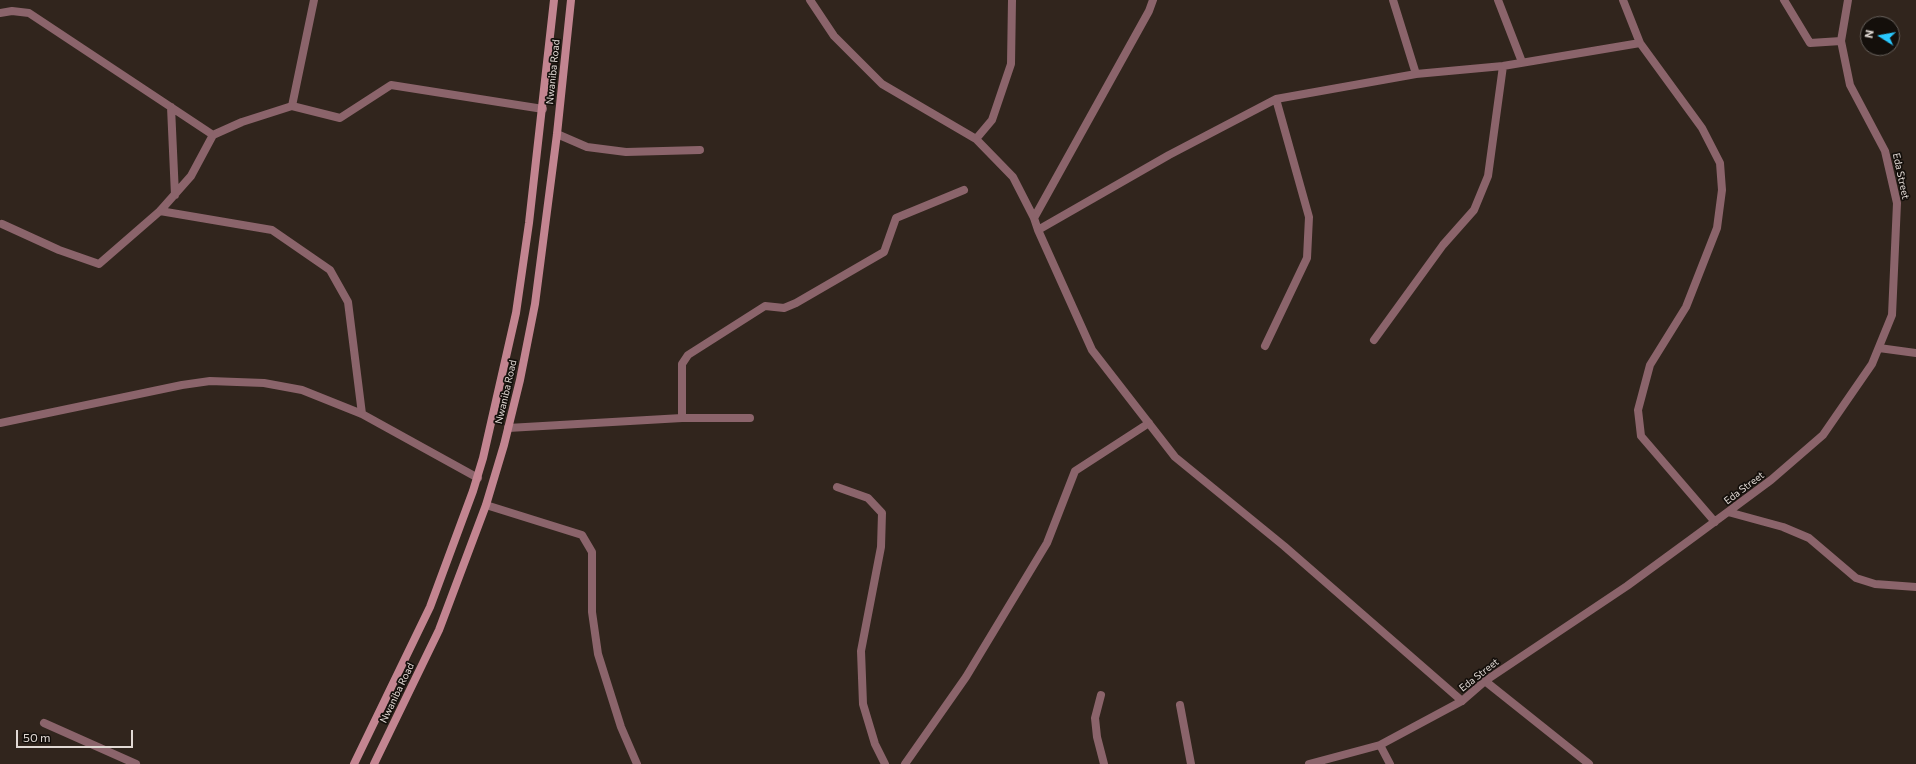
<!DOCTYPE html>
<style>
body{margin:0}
#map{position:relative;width:1916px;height:764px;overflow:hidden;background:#31251d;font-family:Commissioner,sans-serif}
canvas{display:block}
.north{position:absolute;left:1860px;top:16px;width:40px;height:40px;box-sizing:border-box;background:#140f0b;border:1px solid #66605b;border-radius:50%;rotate:281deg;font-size:11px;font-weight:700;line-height:16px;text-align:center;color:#e1d9d4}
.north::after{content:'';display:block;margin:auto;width:14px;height:18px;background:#29c8ff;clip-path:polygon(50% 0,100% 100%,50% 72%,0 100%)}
.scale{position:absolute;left:16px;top:730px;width:117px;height:18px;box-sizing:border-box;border:2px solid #e1d9d4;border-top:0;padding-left:5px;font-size:12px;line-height:14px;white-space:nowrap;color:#e1d9d4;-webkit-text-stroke:3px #140f0b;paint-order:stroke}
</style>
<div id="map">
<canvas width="1916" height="764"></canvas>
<div class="north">N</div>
<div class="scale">50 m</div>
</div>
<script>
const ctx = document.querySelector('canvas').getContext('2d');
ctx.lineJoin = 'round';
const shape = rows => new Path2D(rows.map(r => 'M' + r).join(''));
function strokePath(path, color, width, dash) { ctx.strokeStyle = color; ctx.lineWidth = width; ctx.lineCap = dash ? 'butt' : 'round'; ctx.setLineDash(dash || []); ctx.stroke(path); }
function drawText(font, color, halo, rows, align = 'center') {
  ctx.font = font + ' Commissioner,sans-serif'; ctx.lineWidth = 3.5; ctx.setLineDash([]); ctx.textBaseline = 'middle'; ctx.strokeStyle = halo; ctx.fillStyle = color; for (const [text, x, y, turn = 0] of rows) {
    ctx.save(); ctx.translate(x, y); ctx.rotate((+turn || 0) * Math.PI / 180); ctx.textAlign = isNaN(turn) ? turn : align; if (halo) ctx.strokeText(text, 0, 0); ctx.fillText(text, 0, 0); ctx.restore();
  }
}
strokePath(shape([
 [810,0,834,36,882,84,976,139,1013,177,1034,218,1038,230,1092,350,1175,457,1284,546,1462,701],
 [1393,0,1416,74],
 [1498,0,1522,62],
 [1623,0,1640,43,1702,128,1720,163,1722,190,1717,228,1686,307,1650,365,1638,410,1641,436,1715,522],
 [1784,0,1810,43,1841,41],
 [0,13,12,11,29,13,213,135],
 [292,106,314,0],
 [171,107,175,195],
 [557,134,587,147,626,152,700,150],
 [976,139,992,120,1011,64,1012,0],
 [160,211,272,230,330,270,348,302,362,414],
 [1034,218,1149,11,1153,0],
 [2,224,59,250,99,264,160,211,191,176,213,135,242,122,292,106,340,118,391,85,543,109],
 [1038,230,1169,155,1276,99,1416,74,1503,66,1640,43],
 [1374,340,1443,245,1474,210,1488,176,1503,66],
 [1265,346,1307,258,1309,217,1276,99],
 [1879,348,1916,353],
 [682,418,682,364,688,355,765,306,784,308,796,303,884,252,896,218,964,190],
 [0,423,182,385,210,381,264,383,302,390,362,414,478,478],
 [508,428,682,418,750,418],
 [837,487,868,498,882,513,881,547,861,651,863,704,875,744,885,764],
 [486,505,582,535,592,552,592,612,598,654,621,727,637,764],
 [1728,512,1783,527,1809,538,1856,578,1875,584,1916,587],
 [1485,681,1589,764],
 [1101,695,1095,718,1097,737,1104,764],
 [1180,705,1191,764],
 [44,723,136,764],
 [1380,745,1390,764],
 [905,764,966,677,1047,543,1075,471,1149,423],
 [1309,764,1380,745,1462,701,1485,681,1627,586,1694,537,1771,480,1823,435,1872,364,1892,315,1897,203,1885,151,1850,85,1841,41,1848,0]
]), '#8b646b', 8);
strokePath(shape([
 [354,764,430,607,473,491,483,458,516,313,529,223,554,0],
 [374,764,439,630,486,505,504,445,520,380,535,304,557,134,571,0]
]), '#c38591', 8);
drawText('10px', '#e1d9d4', '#140f0b', [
 ["Nwaniba Road",553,72,-84],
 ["Eda Street",1901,176,78],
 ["Nwaniba Road",506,392,-77],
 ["Eda Street",1744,488,-37],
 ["Eda Street",1479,675,-38],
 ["Nwaniba Road",397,693,-64]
]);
</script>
